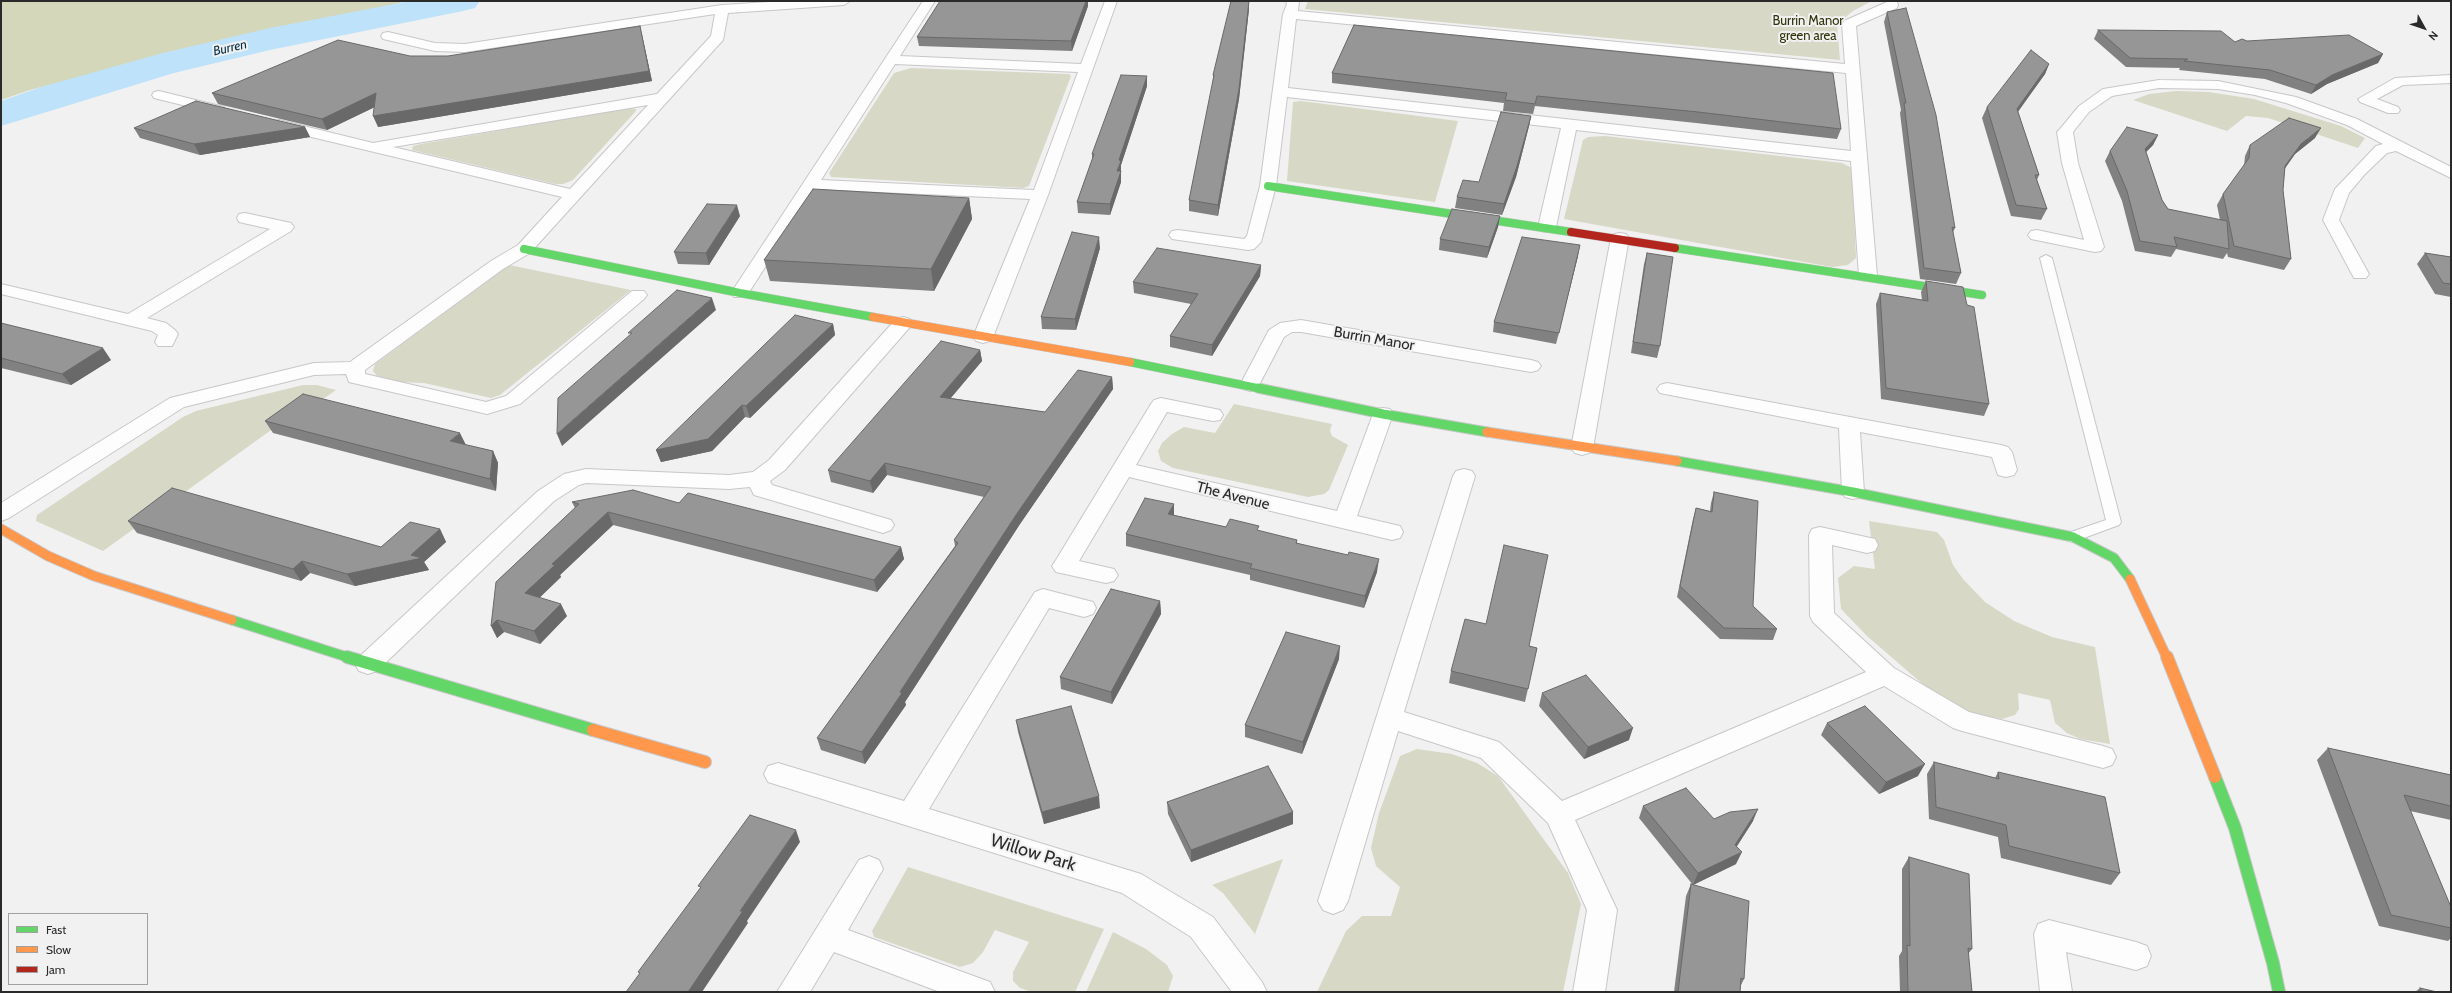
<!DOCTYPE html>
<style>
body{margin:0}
#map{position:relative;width:2452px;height:993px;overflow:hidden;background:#f1f1f2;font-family:Cabin,sans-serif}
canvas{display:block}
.frame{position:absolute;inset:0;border:2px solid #2a2a2a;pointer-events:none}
.legend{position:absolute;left:8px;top:913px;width:140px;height:72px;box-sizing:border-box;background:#f1f1f2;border:1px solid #a1a1a2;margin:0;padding:5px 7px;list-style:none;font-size:12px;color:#2a2a2a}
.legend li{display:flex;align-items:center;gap:8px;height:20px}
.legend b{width:20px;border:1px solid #a1a1a2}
.north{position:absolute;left:2404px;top:8px;width:40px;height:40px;-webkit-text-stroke:3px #f1f1f2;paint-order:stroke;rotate:130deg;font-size:11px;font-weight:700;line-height:16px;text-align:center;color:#2a2a2a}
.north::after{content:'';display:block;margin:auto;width:14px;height:18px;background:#2a2a2a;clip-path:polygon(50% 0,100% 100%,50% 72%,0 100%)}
</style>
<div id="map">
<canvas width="2452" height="993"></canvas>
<div class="frame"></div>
<ul class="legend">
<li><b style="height:5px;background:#63d668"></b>Fast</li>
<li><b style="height:5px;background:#ff974d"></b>Slow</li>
<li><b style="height:5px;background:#b3261e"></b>Jam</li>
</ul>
<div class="north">N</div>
</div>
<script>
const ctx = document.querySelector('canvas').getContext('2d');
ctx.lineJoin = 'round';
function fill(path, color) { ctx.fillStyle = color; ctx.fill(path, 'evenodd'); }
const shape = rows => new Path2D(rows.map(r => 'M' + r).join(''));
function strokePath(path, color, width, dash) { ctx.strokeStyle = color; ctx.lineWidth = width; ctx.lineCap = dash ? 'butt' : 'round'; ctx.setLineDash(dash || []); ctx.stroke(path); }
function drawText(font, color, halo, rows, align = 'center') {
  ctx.font = font + ' Cabin,sans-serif'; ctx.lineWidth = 4; ctx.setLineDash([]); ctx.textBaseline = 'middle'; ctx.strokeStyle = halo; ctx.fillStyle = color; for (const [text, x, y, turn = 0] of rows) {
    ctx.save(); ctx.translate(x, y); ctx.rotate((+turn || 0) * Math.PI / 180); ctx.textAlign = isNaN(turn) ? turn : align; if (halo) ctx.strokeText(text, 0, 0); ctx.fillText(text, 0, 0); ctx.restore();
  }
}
fill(shape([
 [1308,1,1872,1,1853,11,1837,24,1840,60,1305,9],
 [911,68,1069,74,1071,76,1029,186,1023,188,831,177,829,173,894,73],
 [2176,91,2209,92,2254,99,2341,126,2365,138,2358,148,2268,118,2246,116,2227,131,2133,100,2149,94],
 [1301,101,1458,121,1435,202,1287,181,1293,102],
 [629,108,636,109,636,111,573,180,563,184,555,184,412,150,413,146,421,144],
 [1605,136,1842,163,1852,168,1856,258,1848,265,1832,267,1564,219,1583,140,1588,137],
 [509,265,631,290,500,395,491,398,424,383,398,382,377,376,373,371,375,364],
 [303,385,317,385,336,390,316,404,310,402,103,551,36,521,37,515,183,417,196,411],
 [1234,404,1332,424,1330,430,1332,436,1348,445,1329,490,1324,494,1308,497,1173,468,1161,461,1158,451,1162,443,1172,434,1184,427,1215,433],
 [1869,521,1937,532,1944,540,1953,565,1963,579,1985,602,2014,621,2052,637,2095,647,2110,744,2080,739,2067,733,2055,723,2050,700,2018,693,2019,709,2015,715,2002,719,1964,711,1940,699,1867,636,1841,609,1838,578,1854,566,1875,569],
 [1417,749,1452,754,1477,763,1498,776,1568,873,1581,904,1563,992,1317,992,1346,931,1362,916,1391,916,1400,887,1376,866,1371,848,1379,813,1400,756],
 [1283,859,1255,934,1223,893,1212,885],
 [908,867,1104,929,1075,992,1032,992,1020,988,1013,981,1013,972,1029,942,995,930,983,952,973,963,960,967,874,937,872,931],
 [1113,932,1146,949,1167,965,1173,976,1168,992,1086,992]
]), '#d7d8c6');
fill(shape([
 [1,1,406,1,363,14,193,48,30,90,1,100]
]), '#d4d7ba');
fill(shape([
 [410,1,480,1,475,8,463,11,270,50,174,73,1,126,1,101,41,87,163,53,270,28,410,1]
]), '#bee2fa');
const lane = shape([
 [2046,255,2052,258,2121,522,2119,525,2073,542,2068,541,2066,537,2068,533,2106,520,2040,258,2046,255]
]);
const street = shape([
 [785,1,850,1,844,5,728,13,723,40,530,253,503,269,365,370,365,374,486,402,506,396,632,291,644,291,647,295,644,299,520,404,487,414,349,382,346,374,314,375,184,407,9,518,1,521,1,503,170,398,314,363,350,362,491,261,518,245,562,197,274,128,271,125,274,122,279,120,373,143,657,94,711,36,715,14,465,52,435,51,383,39,381,36,383,33,388,32,435,43,465,44,722,5,785,1],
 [648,105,570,189,393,147,648,105],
 [923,1,935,1,900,56,1081,64,1105,1,1117,1,1048,195,993,337,990,341,983,343,976,341,973,337,1030,199,815,189,746,297,734,297,731,293,923,1],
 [895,64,1078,72,1034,190,821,180,895,64],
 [1286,1,1299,1,1298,11,1845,64,1842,24,1844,21,1887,2,1897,2,1898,5,1897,8,1856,26,1877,276,1874,280,1868,281,1862,280,1859,276,1851,161,1576,130,1556,227,1553,231,1547,232,1541,231,1538,227,1561,128,1287,97,1276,186,1261,242,1254,249,1248,250,1172,239,1169,235,1172,231,1178,230,1244,239,1247,236,1260,186,1283,14,1287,4,1286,1],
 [1296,19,1846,73,1851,151,1288,88,1296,19],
 [2451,75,2451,83,2403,85,2377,99,2398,107,2400,110,2398,113,2388,113,2360,102,2358,99,2395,78,2451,75],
 [2159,80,2218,81,2296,97,2357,119,2451,167,2451,178,2396,151,2387,153,2365,174,2349,193,2339,220,2369,274,2366,278,2354,278,2323,220,2335,189,2376,146,2383,144,2347,125,2286,103,2255,95,2218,89,2159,88,2112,96,2089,112,2073,132,2078,163,2104,247,2101,251,2095,252,2031,239,2028,235,2031,231,2037,230,2084,240,2062,163,2057,132,2060,129,2079,106,2103,89,2159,80],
 [159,91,224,107,226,110,219,114,154,98,152,95,154,92,159,91],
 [245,213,291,223,294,227,291,231,147,318,166,323,175,330,178,334,172,346,158,346,155,342,158,335,152,331,1,294,1,284,128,314,270,229,239,222,237,218,239,214,245,213],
 [1620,233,1626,234,1629,238,1593,448,1589,453,1582,455,1575,453,1571,448,1611,238,1614,234,1620,233],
 [903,317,910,319,912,323,910,327,785,470,770,481,772,485,891,520,894,525,891,530,883,533,754,495,750,487,729,489,586,483,579,485,554,501,377,671,368,674,359,671,355,664,359,657,538,491,564,474,586,469,729,475,753,472,769,460,896,319,903,317],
 [1301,320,1531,360,1538,362,1541,366,1538,370,1531,372,1301,332,1292,332,1284,337,1257,389,1250,391,1243,389,1240,385,1269,330,1280,323,1301,320],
 [1667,383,2001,445,2008,447,2012,452,2017,470,2014,475,2006,477,1998,475,1992,457,1860,432,1864,492,1861,497,1853,499,1845,497,1842,492,1839,428,1660,393,1657,389,1660,385,1667,383],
 [1161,398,1220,410,1223,415,1220,420,1213,421,1167,412,1136,465,1337,511,1373,414,1376,409,1383,408,1390,409,1393,414,1357,516,1400,526,1403,532,1400,538,1392,540,1129,477,1079,561,1114,569,1118,575,1114,581,1106,583,1056,572,1052,566,1056,560,1151,404,1154,400,1161,398],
 [1464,469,1472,471,1475,476,1404,712,1499,742,1562,801,1866,672,1813,622,1810,616,1809,535,1812,529,1820,527,1875,539,1878,545,1875,551,1867,553,1832,545,1834,613,1894,668,1969,712,2103,746,2112,749,2116,757,2112,765,2103,768,1962,731,1953,728,1884,686,1575,820,1617,910,1605,992,1573,992,1587,910,1548,823,1481,758,1398,731,1348,901,1343,910,1333,914,1323,910,1318,901,1453,476,1456,471,1464,469],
 [1043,589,1093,602,1096,608,1093,614,1084,617,1049,608,929,809,1141,874,1213,917,1262,982,1267,992,1232,992,1191,937,1122,893,768,782,764,774,768,766,778,763,904,801,1035,592,1043,589],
 [869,856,879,860,883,869,848,930,990,982,995,992,940,992,834,952,810,992,777,992,859,860,869,856],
 [2049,920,2136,942,2147,946,2151,956,2147,966,2136,970,2066,952,2072,992,2040,992,2034,934,2038,924,2049,920]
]);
const fastFar2 = shape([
 [1268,186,1571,232],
 [1675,248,1982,295],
 [524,249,740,293,873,317],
 [1130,362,1262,389]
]);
const fastFar1 = shape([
 [1258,388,1383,414,1487,432],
 [1677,461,1853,492,2073,537,2114,558,2130,579],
 [232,620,350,658]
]);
const fast = shape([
 [347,657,593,730],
 [2215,777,2235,828,2273,963,2279,992]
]);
const slowFar2 = shape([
 [873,317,1130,362]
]);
const slowFar1 = shape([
 [1487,432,1677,461],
 [1,529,48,556,94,576,232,620],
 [2130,579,2167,658]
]);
const slow = shape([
 [2167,657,2215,777],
 [593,730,705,762]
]);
const jam = shape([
 [1571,232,1675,248]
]);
strokePath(lane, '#c7c7c8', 2);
strokePath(street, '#c7c7c8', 2);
strokePath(fastFar2, '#c7c7c8', 9);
strokePath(fastFar1, '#c7c7c8', 11);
strokePath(fast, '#c7c7c8', 14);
strokePath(slowFar2, '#c7c7c8', 9);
strokePath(slowFar1, '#c7c7c8', 11);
strokePath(slow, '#c7c7c8', 14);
strokePath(jam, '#c7c7c8', 9);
fill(lane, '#fdfdfd');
fill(street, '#fdfdfd');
strokePath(fastFar2, '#63d668', 8);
strokePath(fastFar1, '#63d668', 9);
strokePath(fast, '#63d668', 12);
strokePath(slowFar2, '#ff974d', 8);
strokePath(slowFar1, '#ff974d', 9);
strokePath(slow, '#ff974d', 12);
strokePath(jam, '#b3261e', 8);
fill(shape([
 [1249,1,1249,9,1239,99,1218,216,1189,211,1189,200,1213,84,1213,75],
 [1088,6,1072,51,919,46,917,37],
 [1887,12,1955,228,1953,232,1961,273,1956,284,1920,279,1900,113,1901,110,1884,22],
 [1354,25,1841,129,1837,139,1696,123,1535,106,1533,114,1503,111,1504,103,1332,83,1332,73],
 [2098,30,2235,42,2247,41,2383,54,2378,63,2327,84,2311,94,2265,79,2179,70,2180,68,2126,67,2094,39],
 [642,35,652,81,378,127,375,107,327,130,218,104,212,93,410,56,448,56],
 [2049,64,2045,74,2018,112,2039,175,2037,180,2047,209,2041,220,2011,216,1982,118,1987,107],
 [1147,76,1147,86,1121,165,1121,182,1110,215,1078,213,1077,202,1092,160,1092,154],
 [1531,116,1529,126,1516,177,1502,215,1455,208,1457,197,1479,182],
 [305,127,310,137,200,155,140,138,134,128],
 [2158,135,2153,145,2146,152,2162,200,2168,209,2220,220,2217,205,2223,194,2244,166,2245,156,2250,145,2315,138,2295,154,2285,168,2283,190,2291,259,2284,270,2228,257,2227,253,2223,259,2176,249,2171,257,2135,251,2122,201,2105,161,2110,151],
 [969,198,972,219,934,291,770,281,764,260],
 [740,216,709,265,678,264,674,252],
 [1500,216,1498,227,1487,258,1439,250,1440,239],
 [1100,248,1076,330,1042,329,1041,317],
 [1647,253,1660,346,1657,358,1631,353,1644,264],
 [2425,253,2451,257,2451,297,2435,294,2417,264],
 [1578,256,1556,344,1493,332,1494,322],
 [1261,265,1260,276,1212,356,1170,347,1170,336,1191,304,1134,293,1133,282],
 [1926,281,1989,404,1984,416,1881,399,1876,304,1880,293,1922,300,1921,292],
 [1,323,111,360,71,385,1,368],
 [833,324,835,335,750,418,745,417,712,451,661,462,656,450],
 [980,350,982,361,951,398,1045,412,1112,377,1113,389,1020,524,905,702,906,705,865,764,821,750,817,738,955,546,954,540,984,497,887,475,873,493,831,482,828,470],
 [265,421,466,445,493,451,498,463,496,491,273,433],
 [1714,492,1753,606,1777,629,1773,640,1720,639,1677,597,1693,519,1696,508,1710,511,1711,503],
 [572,502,679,503,901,547,904,559,877,592,613,525,560,575,561,577,539,598,567,616,540,644,504,632,497,638,496,582,575,508],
 [1174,515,1226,527,1258,531,1297,540,1297,543,1377,572,1364,608,1250,580,1250,575,1126,546,1126,534],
 [128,521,381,547,440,529,446,542,424,562,429,570,355,586,310,573,301,581,137,533],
 [1160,601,1161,614,1112,704,1061,689,1060,677],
 [1486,624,1529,646,1537,648,1525,702,1449,683,1451,671],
 [1339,659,1302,754,1245,737,1245,725],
 [1542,693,1629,740,1584,759,1539,706],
 [1016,720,1100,808,1044,824,1018,732],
 [1827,723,1918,776,1879,794,1821,735],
 [2328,748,2451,775,2451,820,2410,811,2451,907,2451,938,2448,941,2379,926,2317,760],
 [1934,762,1995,778,1998,772,2120,873,2111,885,2001,858,1998,837,1929,819,1927,774],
 [1167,802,1293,812,1293,824,1191,862,1168,814],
 [1643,806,1714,819,1753,821,1737,846,1736,864,1693,885,1639,818],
 [1909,857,1972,949,1968,954,1972,992,1900,992,1899,956,1902,951,1902,869],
 [1691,884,1744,979,1741,985,1740,992,1674,992,1686,896],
 [2420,988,2437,992,2415,992]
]), '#818182');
fill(shape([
 [1086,1,1088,1,1088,6,1072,51,1071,41],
 [1249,1,1249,9,1239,99,1218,216,1218,205],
 [640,26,642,35,652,81,378,127,373,116],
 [2383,54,2378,63,2327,84,2311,94,2316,85,2332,75],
 [2049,64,2045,74,2012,119,2017,109],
 [1147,76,1147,86,1121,165,1121,182,1110,215,1110,204,1117,171,1119,160],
 [376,93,381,104,327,130,322,119],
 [1531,116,1529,126,1516,177,1502,215,1504,204],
 [305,127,310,137,200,155,194,144],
 [2321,128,2315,138,2295,154,2279,177,2285,166,2301,144],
 [2158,135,2153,145,2140,158,2145,149],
 [969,198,972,219,934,291,931,269],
 [737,205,740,216,709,265,706,253],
 [1500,216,1498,227,1487,258,1489,247],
 [1099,237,1100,248,1076,330,1075,319],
 [1580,245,1578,256,1556,344,1559,333],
 [1261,265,1260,276,1212,356,1212,345],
 [712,298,716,310,562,446,557,434],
 [833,324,835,335,750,418,746,406],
 [103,348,111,360,71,385,62,374],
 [980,350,982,361,942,408,940,397],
 [1112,377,1113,389,1020,524,905,702,906,705,865,764,862,752,900,692,1018,512],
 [742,405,745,417,712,451,661,462,656,450],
 [460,433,466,445,450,441],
 [493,451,498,463,496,491,490,479],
 [885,463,887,475,873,493,870,481],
 [1174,504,1174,517,1168,514],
 [608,512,613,525,560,575,561,577,531,606,525,593,552,564],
 [440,529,446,542,424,562,429,570,355,586,347,574,411,555],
 [901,547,904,559,877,592,874,580],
 [1379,559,1377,572,1364,608,1365,596],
 [302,561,310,573,301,581,293,569],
 [1160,601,1161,614,1112,704,1111,692],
 [561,604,567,616,540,644,534,631],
 [497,620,504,632,497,638,491,626],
 [1340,646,1339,659,1302,754,1303,742],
 [1633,728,1629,740,1584,759,1588,747],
 [1925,764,1918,776,1879,794,1886,782],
 [1099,796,1100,808,1044,824,1042,812],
 [1758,809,1753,821,1730,857,1735,845],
 [1293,812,1293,824,1191,862,1191,850],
 [796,830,800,842,747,921,748,923,702,992,688,992,740,911],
 [1742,852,1736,864,1693,885,1698,873]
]), '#69696a');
const building = shape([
 [940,1,1086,1,1071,41,917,37,940,1],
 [1231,1,1249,1,1239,89,1218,205,1189,200,1214,75,1213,75,1231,1],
 [1906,8,1936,115,1955,228,1952,227,1961,273,1924,268,1904,103,1906,103,1887,12,1906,8],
 [1354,25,1833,73,1841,129,1698,112,1537,96,1535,104,1505,100,1507,93,1332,73,1354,25],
 [640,26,649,71,373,116,376,93,322,119,212,93,338,40,410,56,448,56,640,26],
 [2098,30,2221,31,2235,42,2242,39,2247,41,2349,35,2383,54,2332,75,2316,85,2270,70,2184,61,2188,59,2130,58,2098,30],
 [2031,50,2049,64,2017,109,2039,175,2035,175,2047,209,2016,205,1987,107,2031,50],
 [1121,75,1147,76,1119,160,1121,161,1117,171,1121,171,1110,204,1077,202,1094,154,1092,154,1121,75],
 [196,101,305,127,194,144,134,128,196,101],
 [1501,112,1531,116,1517,166,1504,204,1457,197,1463,180,1479,182,1501,112],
 [2289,118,2321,128,2301,144,2285,166,2283,190,2291,259,2234,246,2223,194,2249,158,2250,145,2289,118],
 [2127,127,2158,135,2145,149,2162,200,2168,209,2227,221,2229,249,2174,237,2177,247,2140,241,2127,191,2110,151,2127,127],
 [813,189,969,198,931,269,764,260,813,189],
 [707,204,737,205,706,253,674,252,707,204],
 [1452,209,1500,216,1489,247,1440,239,1452,209],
 [1072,232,1099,237,1075,319,1041,317,1072,232],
 [1522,237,1580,245,1559,333,1494,322,1522,237],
 [1157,248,1261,265,1212,345,1170,336,1198,294,1133,282,1157,248],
 [1647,253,1673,257,1660,346,1633,342,1647,253],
 [2425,253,2451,257,2451,284,2443,283,2425,253],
 [1926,281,1963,287,1967,305,1974,307,1989,404,1886,388,1880,293,1928,301,1926,281],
 [677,290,712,298,557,434,558,398,632,333,628,333,677,290],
 [795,315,833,324,746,406,742,405,708,439,656,450,795,315],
 [1,323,103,348,62,374,1,358,1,323],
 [941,341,980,350,940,397,1045,412,1078,370,1112,377,1018,512,900,692,902,693,862,752,817,738,958,543,954,540,991,487,885,463,870,481,828,470,941,341],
 [303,394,460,433,450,441,493,451,490,479,265,421,303,394],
 [172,488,381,547,410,522,440,529,411,555,422,558,347,574,302,561,293,569,128,521,172,488],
 [633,490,679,503,688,493,901,547,874,580,608,512,552,564,555,565,525,593,561,604,534,631,497,620,491,626,496,582,579,504,572,502,633,490],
 [1714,492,1758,501,1753,606,1777,629,1724,628,1680,586,1696,508,1712,512,1714,492],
 [1145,498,1174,504,1168,514,1226,527,1230,519,1259,526,1257,530,1297,540,1296,543,1348,555,1349,552,1379,559,1365,596,1250,568,1252,564,1126,534,1145,498],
 [1504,545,1548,555,1529,646,1537,648,1528,689,1451,671,1465,619,1486,624,1504,545],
 [1111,589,1160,601,1111,692,1060,677,1111,589],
 [1286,632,1340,646,1303,742,1245,725,1286,632],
 [1586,675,1633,728,1588,747,1542,693,1586,675],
 [1071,706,1099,796,1042,812,1016,720,1071,706],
 [1865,706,1925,764,1886,782,1827,723,1865,706],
 [2328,748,2451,775,2451,806,2404,795,2451,907,2451,928,2391,915,2328,748],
 [1934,762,1999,779,1998,772,2105,797,2120,873,2009,846,2006,825,1936,807,1934,762],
 [1268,766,1293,812,1191,850,1167,802,1268,766],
 [1686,788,1714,819,1730,812,1758,809,1735,845,1742,852,1698,873,1643,806,1686,788],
 [750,815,796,830,740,911,743,911,688,992,626,992,640,973,638,972,701,887,698,886,750,815],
 [1909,857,1969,874,1972,949,1968,948,1972,992,1908,992,1907,945,1910,946,1909,857],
 [1691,884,1749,901,1744,979,1741,978,1740,992,1678,992,1691,884],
 [2420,988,2437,992,2422,992,2420,988]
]);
fill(building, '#969697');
strokePath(building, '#69696a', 1);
drawText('13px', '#303207', '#f1f1f2', [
 ["Burrin Manor",1808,21],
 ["green area",1808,36]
]);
drawText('italic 13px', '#022f45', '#f1f1f2', [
 ["Burren",230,48,-13]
]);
drawText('15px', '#2a2a2a', '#f1f1f2', [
 ["Burrin Manor",1374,339,10],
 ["The Avenue",1233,496,14]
]);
drawText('18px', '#2a2a2a', '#f1f1f2', [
 ["Willow Park",1033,853,17]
]);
</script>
